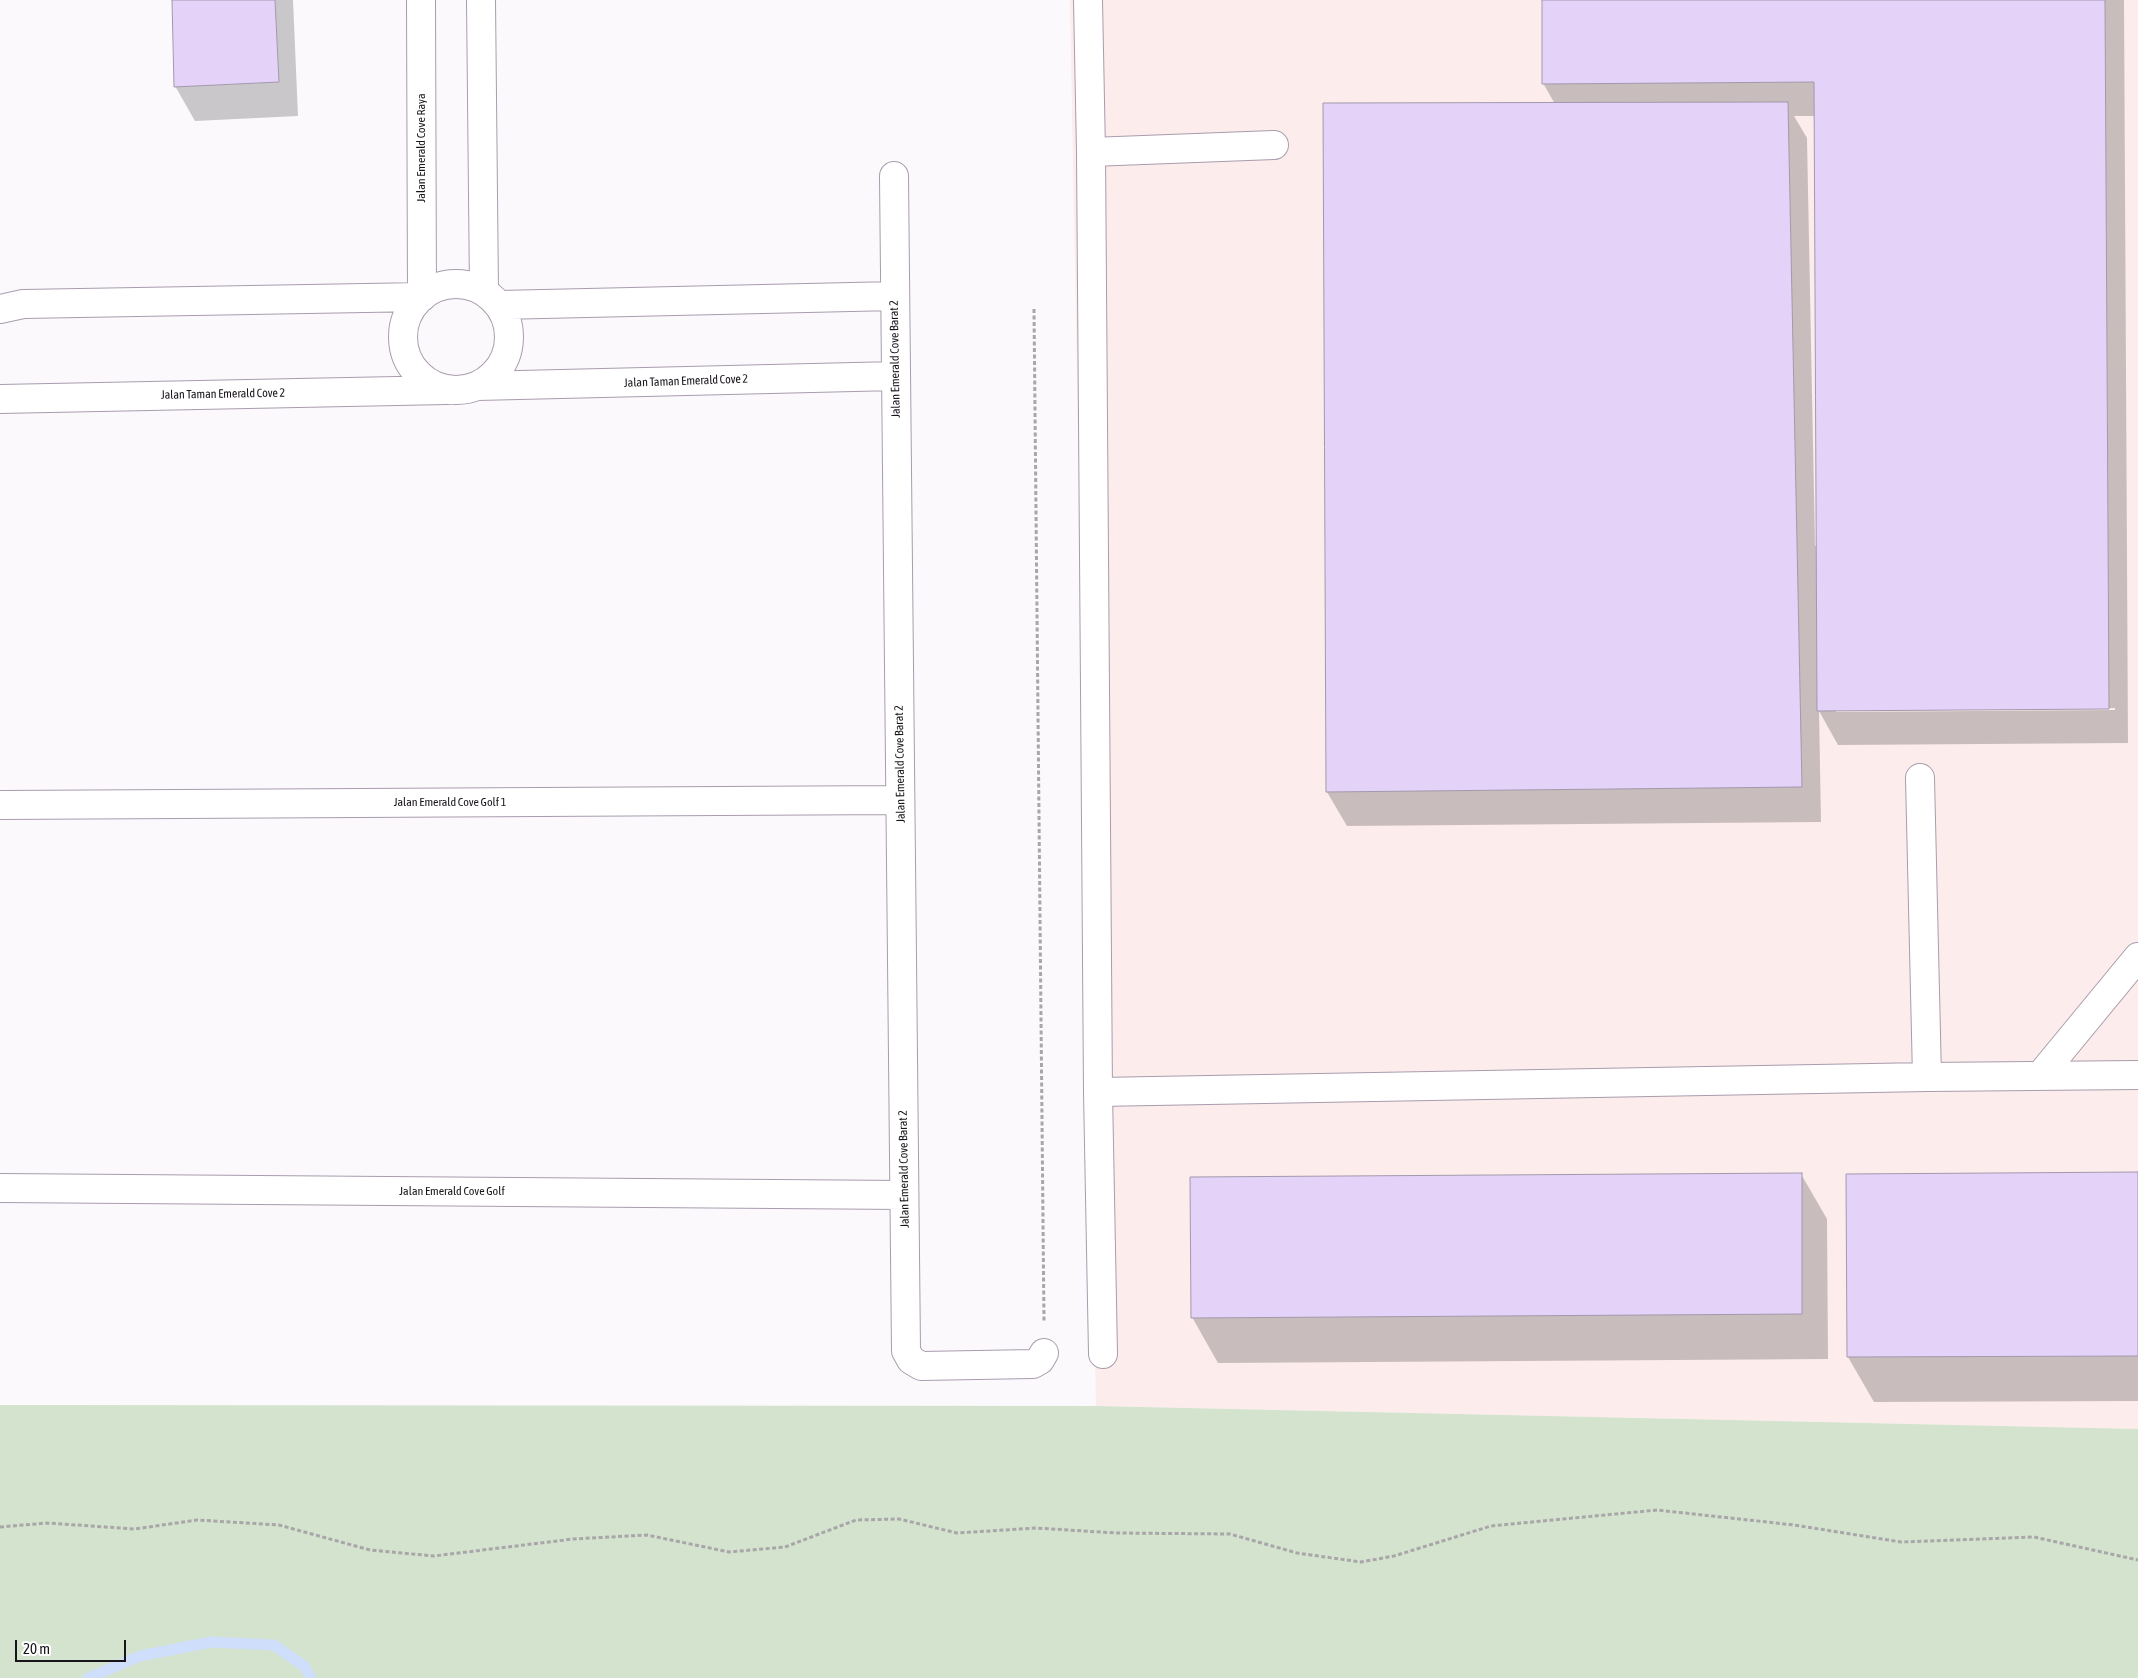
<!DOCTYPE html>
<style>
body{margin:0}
#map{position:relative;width:2138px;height:1678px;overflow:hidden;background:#fcf9fd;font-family:"Asap Condensed",sans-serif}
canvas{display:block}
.scale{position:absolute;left:15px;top:1640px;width:111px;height:22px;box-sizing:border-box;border:2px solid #18141a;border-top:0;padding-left:6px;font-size:15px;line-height:18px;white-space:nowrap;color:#18141a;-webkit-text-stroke:4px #fff;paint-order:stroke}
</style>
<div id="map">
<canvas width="2138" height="1678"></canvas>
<div class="scale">20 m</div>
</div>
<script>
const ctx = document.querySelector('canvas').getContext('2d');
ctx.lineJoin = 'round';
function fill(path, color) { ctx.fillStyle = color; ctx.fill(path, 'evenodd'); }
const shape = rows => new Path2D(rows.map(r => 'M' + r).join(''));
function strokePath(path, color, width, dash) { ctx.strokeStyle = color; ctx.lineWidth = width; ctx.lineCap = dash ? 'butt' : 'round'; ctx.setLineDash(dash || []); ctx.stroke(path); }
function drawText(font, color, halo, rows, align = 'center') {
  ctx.font = font + ' "Asap Condensed",sans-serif'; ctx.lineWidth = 4.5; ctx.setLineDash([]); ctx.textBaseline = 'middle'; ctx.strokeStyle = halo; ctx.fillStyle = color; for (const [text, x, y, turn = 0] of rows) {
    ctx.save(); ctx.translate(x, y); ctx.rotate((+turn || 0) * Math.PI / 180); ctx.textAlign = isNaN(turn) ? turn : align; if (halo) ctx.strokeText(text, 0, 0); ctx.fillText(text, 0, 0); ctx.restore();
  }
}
fill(shape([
 [1070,0,2138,0,2138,1429,1096,1406]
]), '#fceceb');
fill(shape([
 [0,1405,1096,1406,2138,1429,2138,1678,0,1678]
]), '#d4e3cd');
fill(shape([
 [173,0,293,0,298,116,195,121,175,86],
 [1543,0,2124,0,2128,743,1838,745,1819,711,1821,822,1347,826,1327,792,1555,104,1543,83],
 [1794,116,1815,116,1818,546,1815,546,1807,138],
 [2115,708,2115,710,1836,712,1836,709],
 [2138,1173,2138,1401,1874,1402,1848,1357,1847,1175],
 [1801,1174,1827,1219,1828,1359,1218,1363,1192,1317]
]), '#0003');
strokePath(shape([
 [88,1678,140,1656,211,1642,274,1645,304,1666,311,1678]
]), '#cedefb', 11);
const building = shape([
 [172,0,275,0,279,82,174,87,172,0],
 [1542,0,2105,0,2109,709,1817,711,1814,82,1542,84,1542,0],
 [1788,102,1802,787,1326,792,1323,103,1788,102],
 [2138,1172,2138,1356,1847,1357,1846,1174,2138,1172],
 [1802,1173,1802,1314,1191,1318,1190,1177,1802,1173]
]);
fill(building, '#e4d2f8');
strokePath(building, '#a29aac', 1);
const minor = shape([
 [481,0,484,291],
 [1088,0,1091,152,1098,1092,1103,1354],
 [1091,152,1274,145],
 [894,176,906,1351,911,1360,921,1366,1033,1364,1040,1360,1044,1353],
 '403 337a53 53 0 1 1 106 0a53 53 0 1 1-106 0Z',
 [499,305,895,296],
 [0,309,23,304,422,297,421,0],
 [477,386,896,376],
 [0,399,447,390],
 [1920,778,1927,1077],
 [0,805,900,800],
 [2040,1076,2138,957],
 [1098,1092,1927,1077,2138,1075],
 [0,1188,904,1195]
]);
strokePath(minor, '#a89cad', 30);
strokePath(shape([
 [1034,309,1044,1322],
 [0,1527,47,1523,135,1529,197,1520,279,1525,370,1550,434,1556,573,1539,647,1535,729,1552,785,1547,856,1520,899,1519,957,1533,1036,1528,1116,1533,1230,1534,1297,1553,1361,1562,1394,1556,1491,1526,1657,1510,1794,1525,1901,1542,2034,1537,2138,1560]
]), '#a9a6aa', 3, [4, 2.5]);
strokePath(minor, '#fff', 28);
drawText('12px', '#18141a', '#fff', [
 ["Jalan Emerald Cove Raya",421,148,-90],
 ["Jalan Emerald Cove Barat 2",895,359,-91],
 ["Jalan Taman Emerald Cove 2",686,381,-2],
 ["Jalan Taman Emerald Cove 2",223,394,-1],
 ["Jalan Emerald Cove Barat 2",900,764,-91],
 ["Jalan Emerald Cove Golf 1",450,802],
 ["Jalan Emerald Cove Barat 2",904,1169,-91],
 ["Jalan Emerald Cove Golf",452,1191]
]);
</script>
